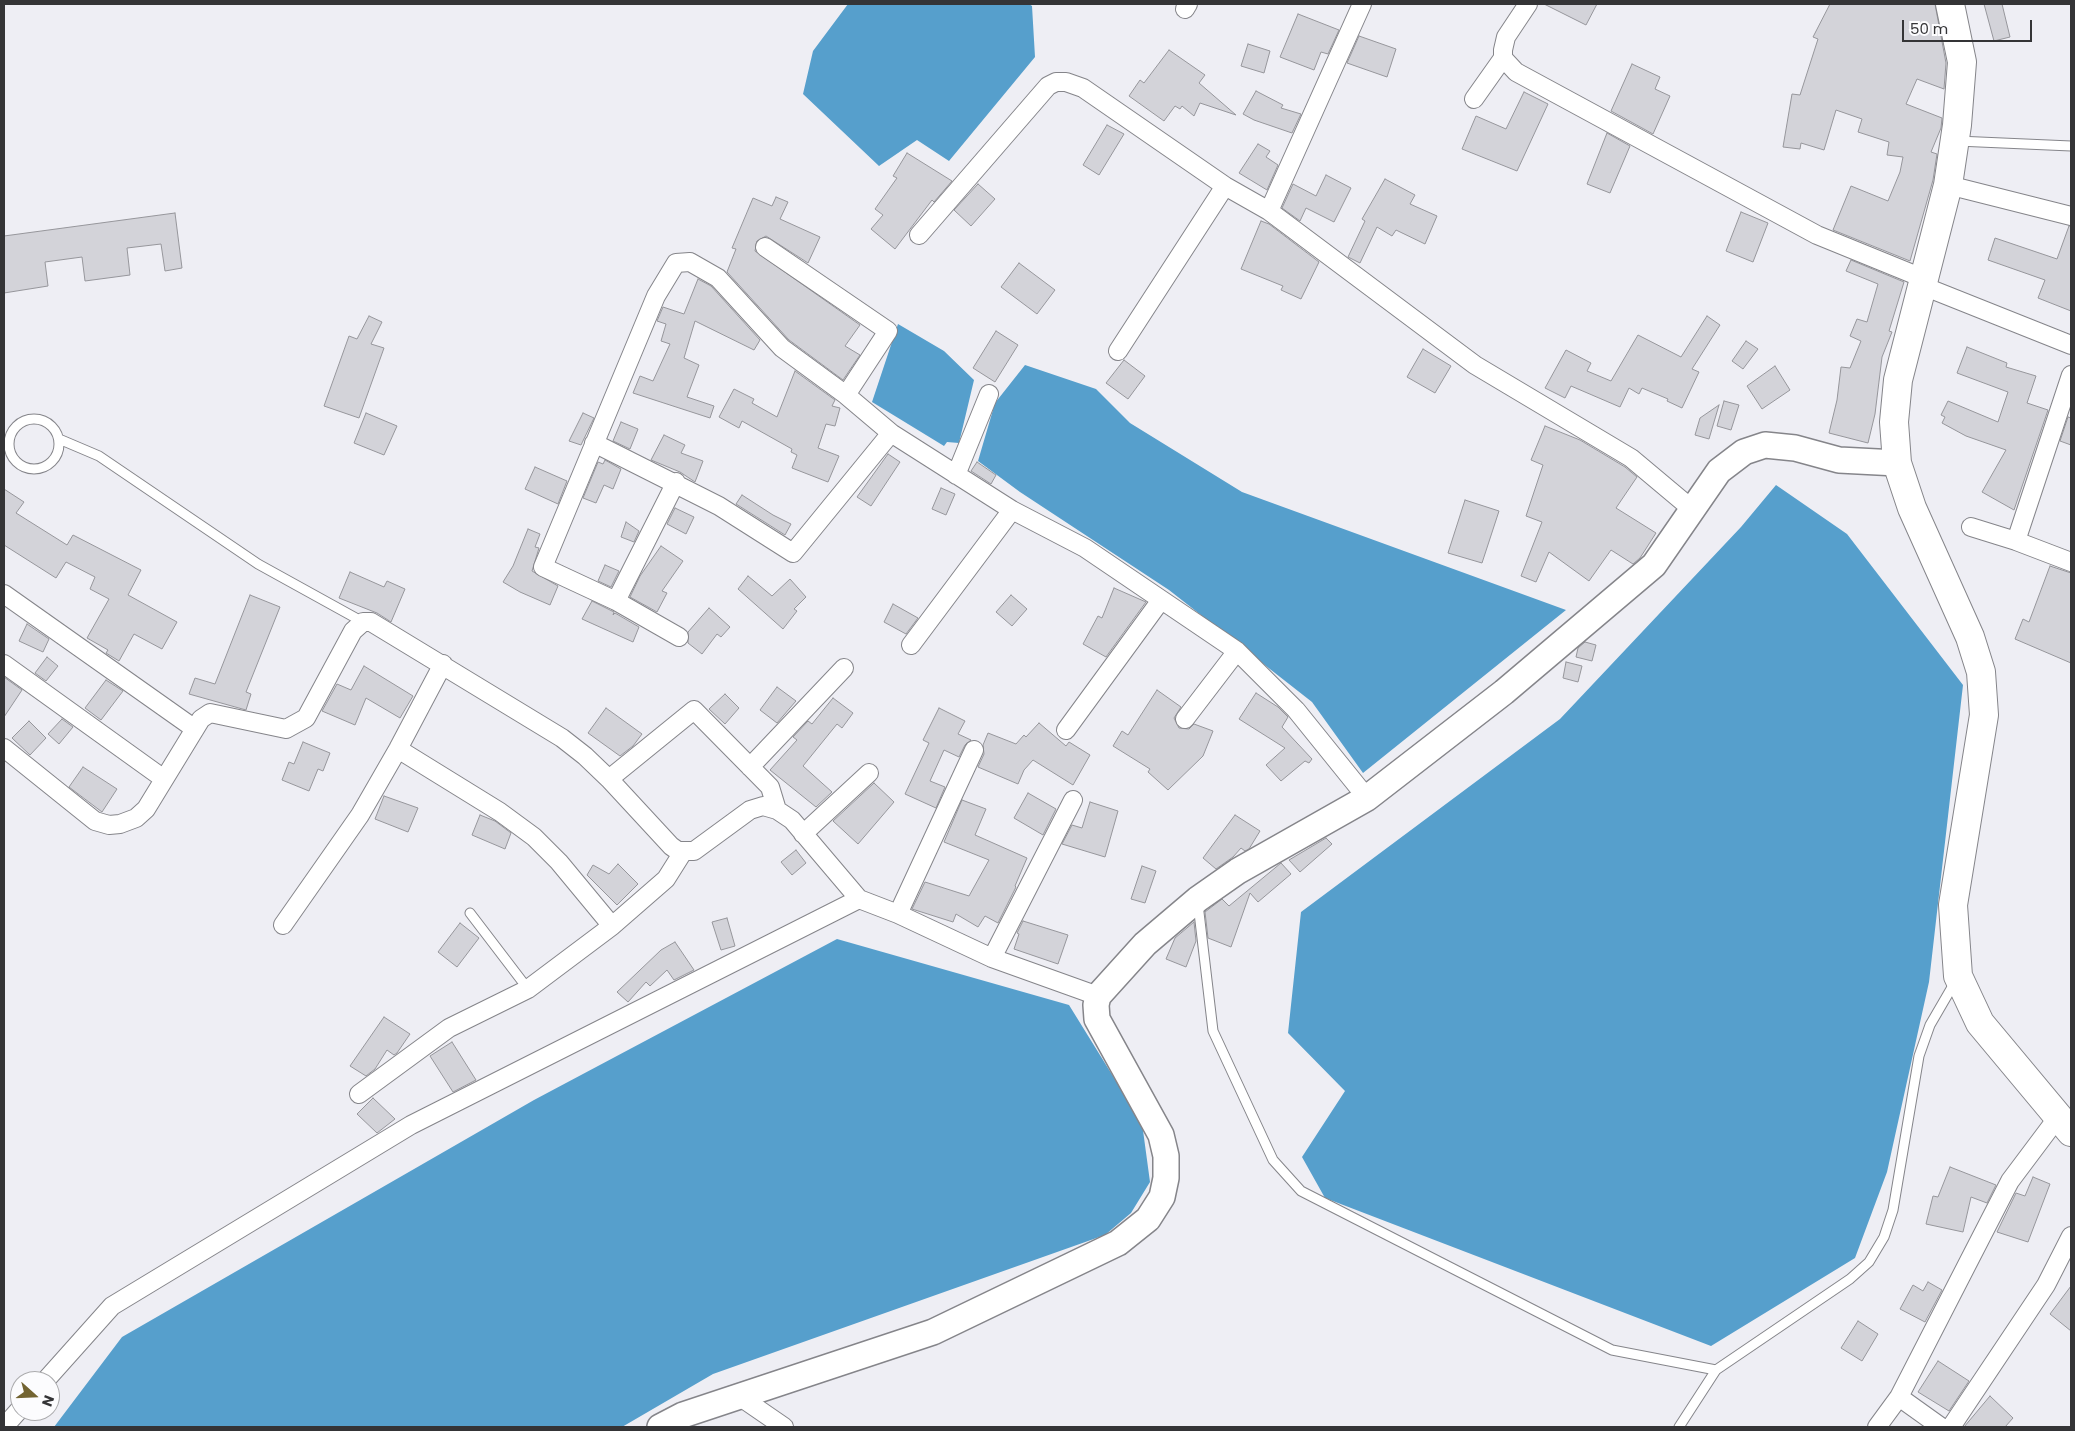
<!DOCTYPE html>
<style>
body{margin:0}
#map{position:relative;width:2075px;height:1431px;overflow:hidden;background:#eeeef4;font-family:Poppins,sans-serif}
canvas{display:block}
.frame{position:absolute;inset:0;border:5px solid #343436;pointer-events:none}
.north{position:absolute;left:10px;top:1371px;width:50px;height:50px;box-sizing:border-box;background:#fcfcfe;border:1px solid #acacae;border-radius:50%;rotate:110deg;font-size:14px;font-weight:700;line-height:20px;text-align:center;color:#343436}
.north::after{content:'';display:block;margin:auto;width:18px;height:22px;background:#736432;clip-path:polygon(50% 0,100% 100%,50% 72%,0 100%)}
.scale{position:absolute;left:1902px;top:20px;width:130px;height:22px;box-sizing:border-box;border:2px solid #343436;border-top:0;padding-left:6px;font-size:15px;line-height:18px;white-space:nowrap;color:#343436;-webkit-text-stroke:4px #fcfcfe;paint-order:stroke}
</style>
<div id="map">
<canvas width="2075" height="1431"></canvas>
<div class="frame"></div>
<div class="north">N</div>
<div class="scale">50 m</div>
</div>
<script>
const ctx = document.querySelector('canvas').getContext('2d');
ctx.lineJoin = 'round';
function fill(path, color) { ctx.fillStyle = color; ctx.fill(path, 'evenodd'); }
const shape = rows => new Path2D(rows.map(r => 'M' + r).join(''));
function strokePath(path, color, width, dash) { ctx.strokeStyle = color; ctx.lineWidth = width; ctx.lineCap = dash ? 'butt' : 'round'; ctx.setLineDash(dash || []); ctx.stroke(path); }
fill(shape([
 [848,4,1029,4,1032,6,1035,57,949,161,917,140,879,166,803,94,813,51],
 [898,324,944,351,974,380,959,443,947,442,944,446,872,402],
 [1025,365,1096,389,1130,423,1242,492,1566,610,1363,773,1312,702,1169,590,1020,492,978,461,995,403],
 [1776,485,1847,534,1963,685,1929,982,1887,1172,1855,1258,1711,1346,1325,1198,1302,1157,1345,1091,1288,1033,1301,912,1560,719,1741,527],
 [837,939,1069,1005,1142,1123,1150,1182,1131,1213,1105,1235,713,1374,622,1427,54,1427,122,1337,534,1100]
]), '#569fcc');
const building = shape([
 [1544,4,1597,4,1586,25,1544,4],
 [1830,4,1935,4,1946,63,1944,89,1917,79,1906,104,1942,118,1941,128,1931,152,1937,154,1933,180,1910,261,1833,230,1851,186,1888,201,1900,172,1903,157,1887,155,1889,142,1858,132,1862,119,1836,110,1824,150,1801,143,1800,149,1783,147,1792,94,1800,95,1818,39,1813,37,1830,4],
 [1984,4,2002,4,2010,37,1994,41,1984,4],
 [1298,14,1339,30,1328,54,1321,52,1314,70,1280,57,1298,14],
 [1359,36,1396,49,1387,77,1347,63,1359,36],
 [1248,44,1270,51,1264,73,1241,66,1248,44],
 [1169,50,1205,75,1199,83,1236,115,1200,103,1194,116,1182,106,1180,109,1175,106,1164,121,1129,96,1140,80,1144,83,1169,50],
 [1632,64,1660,77,1655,89,1670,96,1653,134,1611,111,1632,64],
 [1256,91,1283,105,1281,108,1301,114,1292,133,1254,120,1243,114,1256,91],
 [1524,92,1548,104,1517,171,1462,149,1476,116,1506,129,1524,92],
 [1107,125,1124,134,1099,175,1083,165,1107,125],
 [1607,133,1630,146,1610,193,1587,184,1607,133],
 [1258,144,1270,151,1266,157,1278,165,1267,190,1239,173,1258,144],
 [907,153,952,181,934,202,932,200,895,249,871,229,883,215,875,209,897,178,893,176,907,153],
 [1326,175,1351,188,1334,222,1306,208,1300,221,1282,208,1293,184,1316,196,1326,175],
 [1385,179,1415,195,1410,204,1437,216,1425,244,1396,230,1392,236,1377,227,1360,263,1348,257,1365,221,1362,219,1385,179],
 [978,184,995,199,971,226,954,210,978,184],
 [776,197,788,202,780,219,820,237,808,263,766,236,757,241,755,251,860,325,845,346,860,355,843,380,789,340,727,272,736,249,732,248,753,198,772,206,776,197],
 [1741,212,1768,223,1753,262,1726,251,1741,212],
 [175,213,182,268,165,271,161,244,127,248,130,275,85,281,82,257,45,262,48,286,4,293,4,236,175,213],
 [1261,221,1269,224,1319,262,1301,299,1281,290,1283,286,1241,269,1261,221],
 [2069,226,2071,226,2071,311,2038,298,2045,280,1988,260,1995,238,2057,259,2069,226],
 [1851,260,1904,282,1889,331,1892,332,1882,357,1875,414,1868,443,1829,433,1837,400,1841,367,1850,368,1861,341,1850,336,1857,319,1867,322,1878,284,1846,271,1851,260],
 [1019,263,1055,290,1037,314,1001,287,1019,263],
 [698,279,711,286,760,340,754,350,695,321,684,358,699,365,687,397,714,406,710,418,633,393,640,376,653,381,670,344,661,341,666,324,657,321,663,307,684,314,698,279],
 [369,316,382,322,371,344,384,348,359,418,324,406,349,336,357,339,369,316],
 [1707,316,1720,325,1692,369,1699,372,1682,408,1667,401,1668,399,1642,388,1639,394,1629,388,1620,407,1571,386,1565,398,1545,388,1566,350,1591,363,1587,371,1611,381,1638,335,1681,357,1707,316],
 [996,331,1018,345,995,382,973,368,996,331],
 [1746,341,1758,349,1743,369,1732,361,1746,341],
 [1967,347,2007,363,2006,367,2036,376,2027,403,2048,410,2014,510,1982,492,2006,450,1966,436,1942,423,1945,417,1941,415,1948,401,1998,422,2008,392,1957,373,1967,347],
 [1423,349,1451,366,1435,393,1407,377,1423,349],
 [1124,360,1145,376,1128,399,1106,383,1124,360],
 [1775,366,1790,390,1762,409,1747,386,1775,366],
 [795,371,835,400,832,406,840,408,835,426,826,424,818,448,839,456,828,482,792,468,797,455,791,452,792,449,742,421,739,428,719,417,734,389,754,399,752,403,777,417,795,371],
 [1724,401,1739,405,1731,430,1717,426,1724,401],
 [1719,405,1709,439,1695,435,1700,418,1719,405],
 [366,413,397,426,384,455,354,443,366,413],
 [583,413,594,418,581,445,569,441,583,413],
 [2068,417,2071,418,2071,445,2060,441,2068,417],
 [621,422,638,429,630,449,613,441,621,422],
 [1545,426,1580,440,1625,467,1637,477,1616,508,1656,533,1640,558,1633,564,1611,550,1589,581,1549,552,1536,582,1521,576,1542,522,1526,516,1543,465,1531,460,1545,426],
 [664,435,685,445,681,453,703,461,695,482,680,472,651,460,664,435],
 [888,454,900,462,871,506,857,497,888,454],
 [605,460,621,469,613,489,604,485,596,503,583,498,598,462,603,464,605,460],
 [977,462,996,475,991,484,971,471,977,462],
 [535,467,567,481,558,504,525,489,535,467],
 [941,488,955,494,946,515,932,509,941,488],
 [4,489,24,502,16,513,67,545,73,535,141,570,128,595,177,622,162,649,134,634,119,661,106,653,108,650,87,638,109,599,90,589,95,577,66,562,56,578,4,545,4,489],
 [742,495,773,515,791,524,785,535,736,504,742,495],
 [1465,500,1499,511,1482,563,1448,553,1465,500],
 [675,508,694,517,686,534,667,524,675,508],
 [626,522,639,531,634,542,621,537,626,522],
 [528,529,540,534,535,547,539,548,532,571,558,586,550,605,520,592,503,582,513,566,528,529],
 [661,546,683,561,662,591,667,593,657,612,630,597,640,576,661,546],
 [605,565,619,571,611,587,598,581,605,565],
 [2050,566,2071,573,2071,663,2015,639,2023,619,2029,622,2050,566],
 [350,572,384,587,387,581,405,589,391,622,377,613,339,598,350,572],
 [748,576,772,596,790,579,806,597,794,609,797,611,783,629,738,589,748,576],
 [1114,588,1146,602,1106,657,1083,644,1098,616,1102,618,1114,588],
 [250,595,280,607,246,692,251,694,246,710,189,694,195,678,215,684,250,595],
 [1011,595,1027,609,1012,626,996,612,1011,595],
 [592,601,614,612,613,615,615,613,639,627,633,642,582,619,592,601],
 [893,604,918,618,906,634,884,622,893,604],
 [709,608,730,627,721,637,717,634,702,654,688,643,688,632,709,608],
 [27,624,49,639,43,652,19,641,27,624],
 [1585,642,1596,645,1592,661,1576,657,1578,648,1585,642],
 [47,657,58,666,46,681,35,673,47,657],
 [1566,662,1582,666,1578,682,1563,678,1566,662],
 [364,666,413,696,400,718,366,698,355,725,322,711,337,684,351,690,364,666],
 [4,677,22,690,4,717,4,677],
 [106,680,123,691,101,720,85,708,106,680],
 [777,687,796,701,777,723,760,710,777,687],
 [1157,690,1181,707,1174,718,1179,728,1189,729,1194,724,1213,731,1203,756,1168,790,1148,772,1150,769,1113,746,1122,731,1128,735,1157,690],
 [1256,693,1278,707,1288,717,1282,727,1312,759,1309,763,1305,761,1281,781,1266,765,1285,748,1239,719,1256,693],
 [725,694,739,708,725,724,709,709,725,694],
 [833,698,853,713,842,728,837,724,803,766,832,792,816,807,770,770,797,740,793,737,808,721,812,724,833,698],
 [606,708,642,734,633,746,620,756,588,733,606,708],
 [939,708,965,721,958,734,971,740,965,745,959,757,944,750,930,781,945,787,936,808,905,794,929,743,923,740,939,708],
 [62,719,73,727,59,744,48,734,62,719],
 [29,721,46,738,30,755,12,738,29,721],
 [1039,723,1066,746,1069,742,1090,755,1073,785,1033,760,1024,770,1018,784,978,767,984,754,983,745,988,733,1016,744,1024,735,1026,737,1039,723],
 [303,742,330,753,323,771,318,769,309,791,282,780,289,762,294,764,303,742],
 [83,767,117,789,102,812,69,787,83,767],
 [874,783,894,802,858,844,833,821,874,783],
 [1028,793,1056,809,1043,835,1014,818,1028,793],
 [384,796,418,808,408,832,375,819,384,796],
 [962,800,986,809,975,835,1027,858,1015,886,1016,887,998,923,985,916,978,927,956,914,953,922,912,909,925,882,969,896,989,860,944,842,962,800],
 [1090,802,1118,811,1105,857,1062,844,1072,825,1082,828,1090,802],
 [480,815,495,821,511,833,505,849,472,835,480,815],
 [1235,815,1260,831,1249,849,1245,851,1241,848,1233,857,1216,869,1203,858,1235,815],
 [1326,838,1332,844,1300,872,1289,860,1326,838],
 [796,850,806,863,792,875,781,862,796,850],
 [1281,863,1291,874,1258,902,1250,893,1231,947,1208,938,1205,912,1222,899,1229,906,1281,863],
 [618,864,638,884,617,905,587,875,593,865,609,874,618,864],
 [1142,866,1156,871,1145,903,1131,899,1142,866],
 [727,918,735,946,721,950,712,922,727,918],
 [1023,921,1068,935,1058,964,1014,949,1019,934,1017,933,1023,921],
 [1194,922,1196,941,1186,967,1166,959,1175,938,1194,922],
 [460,923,479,938,457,967,438,952,460,923],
 [675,942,694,970,674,980,667,970,650,986,646,982,628,1002,617,992,661,950,675,942],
 [384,1017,410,1034,397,1053,394,1055,387,1050,375,1069,366,1076,350,1066,384,1017],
 [452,1042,476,1080,453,1092,430,1056,452,1042],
 [373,1098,395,1119,377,1133,357,1114,373,1098],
 [1950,1167,1996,1185,1987,1203,1971,1197,1963,1232,1926,1224,1933,1196,1938,1197,1950,1167],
 [2033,1177,2050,1184,2028,1242,1997,1232,2016,1193,2025,1196,2033,1177],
 [1928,1282,1942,1290,1925,1322,1900,1309,1913,1285,1923,1291,1928,1282],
 [2071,1286,2071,1331,2050,1314,2071,1286],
 [1858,1321,1878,1334,1862,1361,1841,1348,1858,1321],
 [1938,1361,1969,1381,1949,1411,1918,1392,1938,1361],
 [1990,1396,2013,1418,2005,1427,1964,1427,1990,1396]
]);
fill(building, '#d3d3d9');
strokePath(building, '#96969b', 1);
const lane = shape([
 [1957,141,2071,146],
 '9 444a25 25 0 1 1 50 0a25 25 0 1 1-50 0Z',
 [59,439,99,456,258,564,363,622],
 [1198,904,1213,1031,1273,1160,1301,1191,1612,1350,1716,1370],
 [470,913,528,989],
 [1679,1427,1716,1370,1850,1279,1869,1262,1884,1237,1893,1210,1919,1056,1930,1025,1955,982]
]);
const street = shape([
 [1528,4,1506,37,1503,50,1503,58,1516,72,1817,235,1925,279],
 [1185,9,1188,4],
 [1474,99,1503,58],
 [1948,185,2071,216],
 [1269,211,1362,4],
 [919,235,1048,86,1056,82,1066,82,1083,88,1225,186,1269,211,1475,365,1631,458,1693,510],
 [765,247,888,331,846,395],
 [1923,286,2071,345],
 [1118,351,1225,186],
 [594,443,719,506,793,553,891,433,1012,510,1085,548,1237,651,1296,710,1367,798],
 [956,475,989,394],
 [1971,527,2016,541,2071,562],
 [2016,541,2071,375],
 [4,594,195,729],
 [616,601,676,482],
 [679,637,616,601,543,567,656,296,676,263,690,262,718,278,782,348,846,395,891,433],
 [911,645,1012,510],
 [4,664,164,779],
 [1185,719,1237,651],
 [1066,730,1161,600],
 [4,748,95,821,109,825,120,824,136,818,146,809,201,719,210,713,286,729,306,718,353,631,363,622,371,622,562,738,585,756,609,779,671,846,678,851,694,851,750,810,763,806,777,810,792,820,859,899,898,914,992,958,1098,996],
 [398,749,500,812,534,837,559,862,612,926],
 [750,767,844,668],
 [609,779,694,710,770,787,777,810],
 [803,834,869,773],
 [898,914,974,750],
 [283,925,360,815,398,749,443,664],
 [992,958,1073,800],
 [359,1094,449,1028,528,989,612,926,666,879,683,852],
 [45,1381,112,1306,411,1125,859,899],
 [739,1396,784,1427],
 [1899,1397,1941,1427],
 [4,1427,20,1409],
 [1877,1427,1899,1397,2010,1181,2058,1117],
 [1951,1427,2046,1285,2071,1236]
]);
const secondary = shape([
 [660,1427,683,1415,933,1332,1118,1243,1148,1219,1162,1197,1166,1178,1166,1156,1161,1135,1097,1019,1096,1005,1098,996,1145,944,1198,899,1238,871,1367,798,1504,692,1654,565,1719,471,1744,452,1765,445,1795,448,1839,460,1897,463]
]);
const primary = shape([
 [1950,4,1962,62,1957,125,1948,185,1898,380,1894,422,1897,463,1912,508,1970,637,1981,672,1984,715,1953,905,1958,976,1980,1023,2071,1132]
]);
strokePath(lane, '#85858a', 11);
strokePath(street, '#85858a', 20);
strokePath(secondary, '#85858a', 28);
strokePath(primary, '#85858a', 30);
strokePath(lane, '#fff', 9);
strokePath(street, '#fff', 18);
strokePath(secondary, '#fff', 25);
strokePath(primary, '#fff', 28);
</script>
